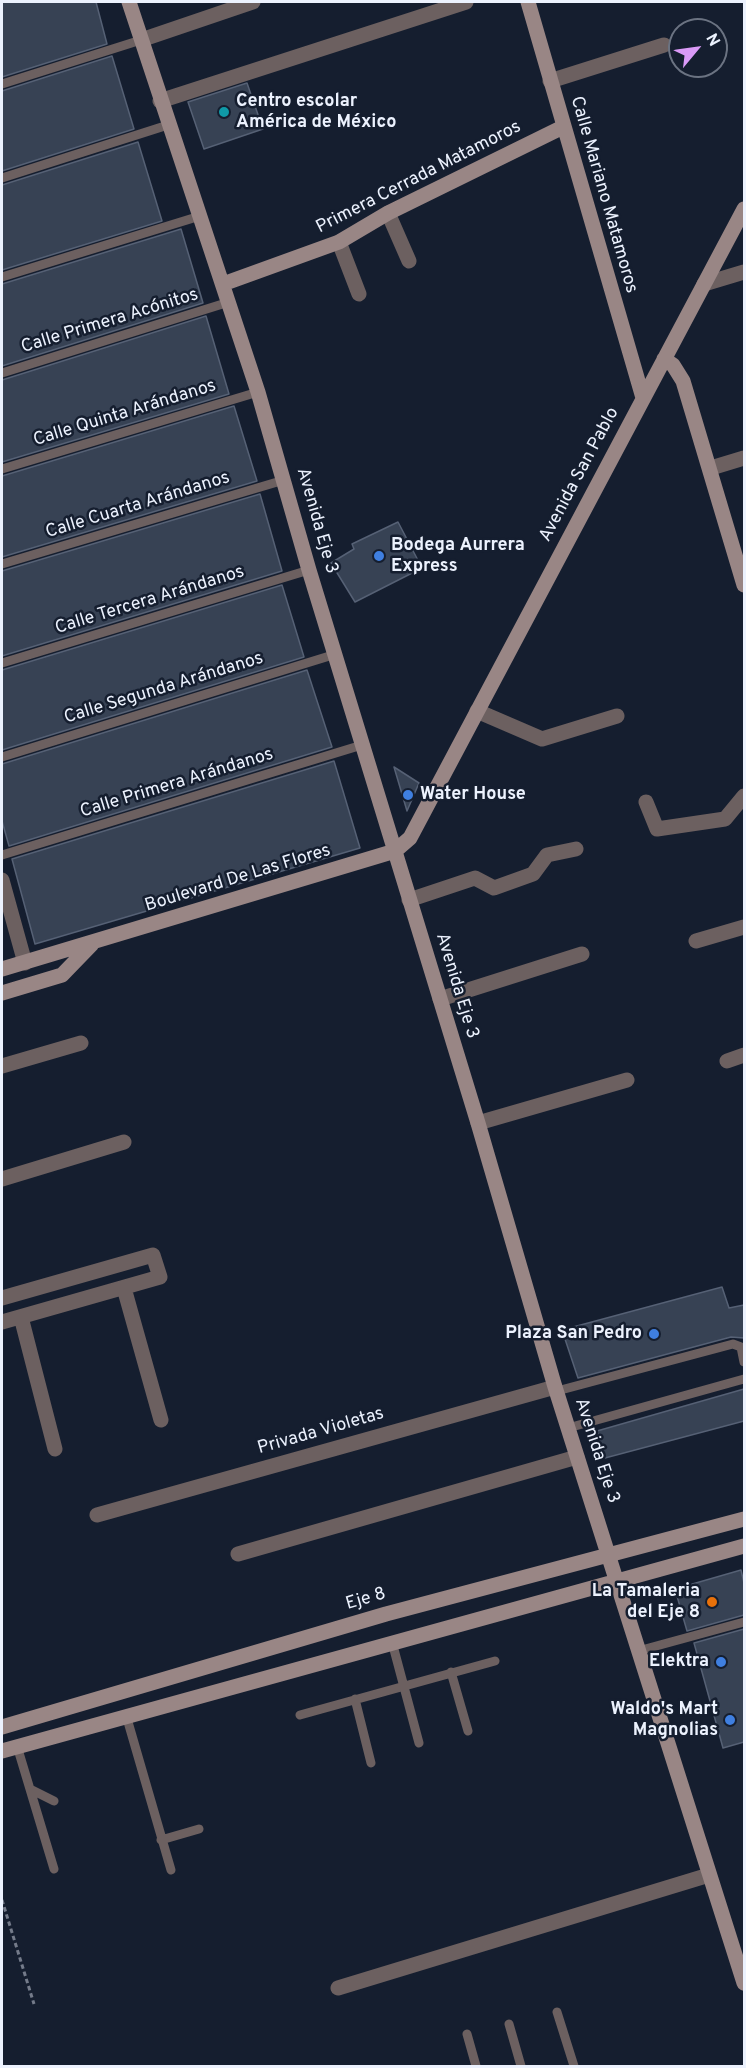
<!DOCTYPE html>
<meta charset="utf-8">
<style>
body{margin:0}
#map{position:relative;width:746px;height:2068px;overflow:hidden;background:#151e2f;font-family:Overpass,sans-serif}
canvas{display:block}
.frame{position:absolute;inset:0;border:3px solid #ecf2fe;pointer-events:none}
.north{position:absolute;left:668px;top:18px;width:60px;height:60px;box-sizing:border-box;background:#151e2f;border:2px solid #6b7382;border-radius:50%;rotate:61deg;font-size:16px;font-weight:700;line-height:24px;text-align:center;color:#ecf2fe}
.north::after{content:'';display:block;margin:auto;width:21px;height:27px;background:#da9af7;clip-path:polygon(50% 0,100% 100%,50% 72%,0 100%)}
</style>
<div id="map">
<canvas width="746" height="2068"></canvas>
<div class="frame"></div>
<div class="north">N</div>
</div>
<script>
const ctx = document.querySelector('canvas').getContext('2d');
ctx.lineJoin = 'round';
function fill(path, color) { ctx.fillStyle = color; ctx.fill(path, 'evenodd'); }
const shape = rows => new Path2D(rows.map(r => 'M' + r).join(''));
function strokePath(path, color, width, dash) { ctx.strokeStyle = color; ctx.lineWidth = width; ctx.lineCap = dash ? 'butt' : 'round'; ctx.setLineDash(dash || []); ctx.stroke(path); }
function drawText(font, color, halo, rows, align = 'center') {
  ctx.font = font + ' Overpass,sans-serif'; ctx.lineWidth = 5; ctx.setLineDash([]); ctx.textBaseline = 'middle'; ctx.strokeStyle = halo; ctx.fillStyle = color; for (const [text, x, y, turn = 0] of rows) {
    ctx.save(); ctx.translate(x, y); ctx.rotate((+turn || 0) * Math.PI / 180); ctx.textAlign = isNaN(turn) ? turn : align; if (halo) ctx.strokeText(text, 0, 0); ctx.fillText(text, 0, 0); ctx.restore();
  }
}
const building = shape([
 [2,2,96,2,107,44,2,77,2,2],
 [112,56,134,129,2,171,2,91,112,56],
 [247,83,263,129,204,149,188,102,247,83],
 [138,142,162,221,2,270,2,185,138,142],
 [181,229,203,303,2,366,2,284,181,229],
 [206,316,229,394,2,462,2,380,206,316],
 [234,406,257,481,2,557,2,476,234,406],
 [260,494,282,571,2,656,2,571,260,494],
 [398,522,422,568,355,602,331,563,354,549,352,544,398,522],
 [282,585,304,657,2,750,2,670,282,585],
 [307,670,332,747,9,846,2,821,2,764,307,670],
 [334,761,360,848,35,944,12,859,334,761],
 [394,767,419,783,407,811,394,767],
 [722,1287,729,1308,744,1305,744,1338,731,1337,578,1378,562,1330,722,1287],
 [744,1389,744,1421,605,1458,597,1431,744,1389],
 [741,1570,744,1583,744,1615,687,1631,675,1589,741,1570],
 [744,1629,744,1742,723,1748,694,1643,744,1629]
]);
fill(building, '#374254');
strokePath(building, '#566175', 1.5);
strokePath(shape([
 [2,1900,34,2004]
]), '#747b8a', 3, [4.5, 3]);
strokePath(shape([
 [2,84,141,40],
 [2,178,168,125],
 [2,277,200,216],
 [2,373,229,302],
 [2,469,258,392],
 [2,564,284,480],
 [2,663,309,570],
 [2,757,336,654],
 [2,855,362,745],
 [557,1391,733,1344,741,1347,744,1362],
 [568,1428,744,1379],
 [392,1642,419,1743],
 [638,1651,744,1622],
 [451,1672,468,1731],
 [355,1699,371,1763],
 [126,1715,171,1870],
 [300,1715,495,1661],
 [17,1746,54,1869],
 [30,1789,54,1801],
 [161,1840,199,1829],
 [557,2012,574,2066],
 [509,2024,521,2066],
 [467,2034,476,2066]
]), '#6c6060', 9);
strokePath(shape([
 [141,40,253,2],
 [550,81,664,45],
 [160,101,466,2],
 [388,213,409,261],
 [339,242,359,294],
 [704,284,744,272],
 [711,468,744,458],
 [477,711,542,739,617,716],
 [646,802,657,829,725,819,744,796],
 [2,880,25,963],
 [409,900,475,878,494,888,533,874,547,855,576,849],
 [696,941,744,927],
 [440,999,582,954],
 [727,1061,744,1055],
 [2,1066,81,1043],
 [478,1123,627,1080],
 [2,1179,124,1142],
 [124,1288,161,1420],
 [2,1298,153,1255,160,1277,2,1322],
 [21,1317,55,1449],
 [97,1515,555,1387],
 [238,1554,577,1457],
 [338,1988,709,1875]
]), '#6c6060', 15);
strokePath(shape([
 [129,2,258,392,309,570,478,1123,555,1387,744,1983],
 [528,2,643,398],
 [223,284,339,242,388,213,563,127],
 [664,359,673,365,683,381,744,585],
 [2,969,395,851,410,838,744,209],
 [2,993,62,975,92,944],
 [2,1727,386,1614,744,1519],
 [2,1751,744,1546]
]), '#998685', 15);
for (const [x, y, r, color] of [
 [224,112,6,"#0f9aa8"],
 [379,556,6,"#3f7fe0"],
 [408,795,6,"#3f7fe0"],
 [654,1334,6,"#3f7fe0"],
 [712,1602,6,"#e8710a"],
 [721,1662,6,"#3f7fe0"],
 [730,1720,6,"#3f7fe0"]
]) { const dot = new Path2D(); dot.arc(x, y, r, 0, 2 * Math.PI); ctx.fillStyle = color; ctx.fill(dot); strokePath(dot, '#151e2f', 2); }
drawText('bold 18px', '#ecf2fe', '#151e2f', [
 ["Centro escolar",236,102,"left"],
 ["América de México",236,123,"left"],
 ["Bodega Aurrera",391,546,"left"],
 ["Express",391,567,"left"],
 ["Water House",420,795,"left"],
 ["Plaza San Pedro",642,1334],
 ["La Tamaleria",700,1592],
 ["del Eje 8",700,1613],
 ["Elektra",709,1662],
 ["Waldo's Mart",718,1710],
 ["Magnolias",718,1731]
], 'right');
drawText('18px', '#ecf2fe', '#151e2f', [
 ["Primera Cerrada Matamoros",419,178,-27],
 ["Calle Mariano Matamoros",603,195,74],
 ["Calle Primera Acónitos",110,322,-17],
 ["Calle Quinta Arándanos",125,414,-17],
 ["Avenida San Pablo",580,475,-62],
 ["Calle Cuarta Arándanos",138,506,-17],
 ["Avenida Eje 3",316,521,74],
 ["Calle Tercera Arándanos",150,601,-17],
 ["Calle Segunda Arándanos",164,689,-17],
 ["Calle Primera Arándanos",177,784,-17],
 ["Boulevard De Las Flores",238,879,-17],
 ["Avenida Eje 3",456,986,73],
 ["Privada Violetas",321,1432,-16],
 ["Avenida Eje 3",596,1451,72],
 ["Eje 8",366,1600,-16]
]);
</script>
